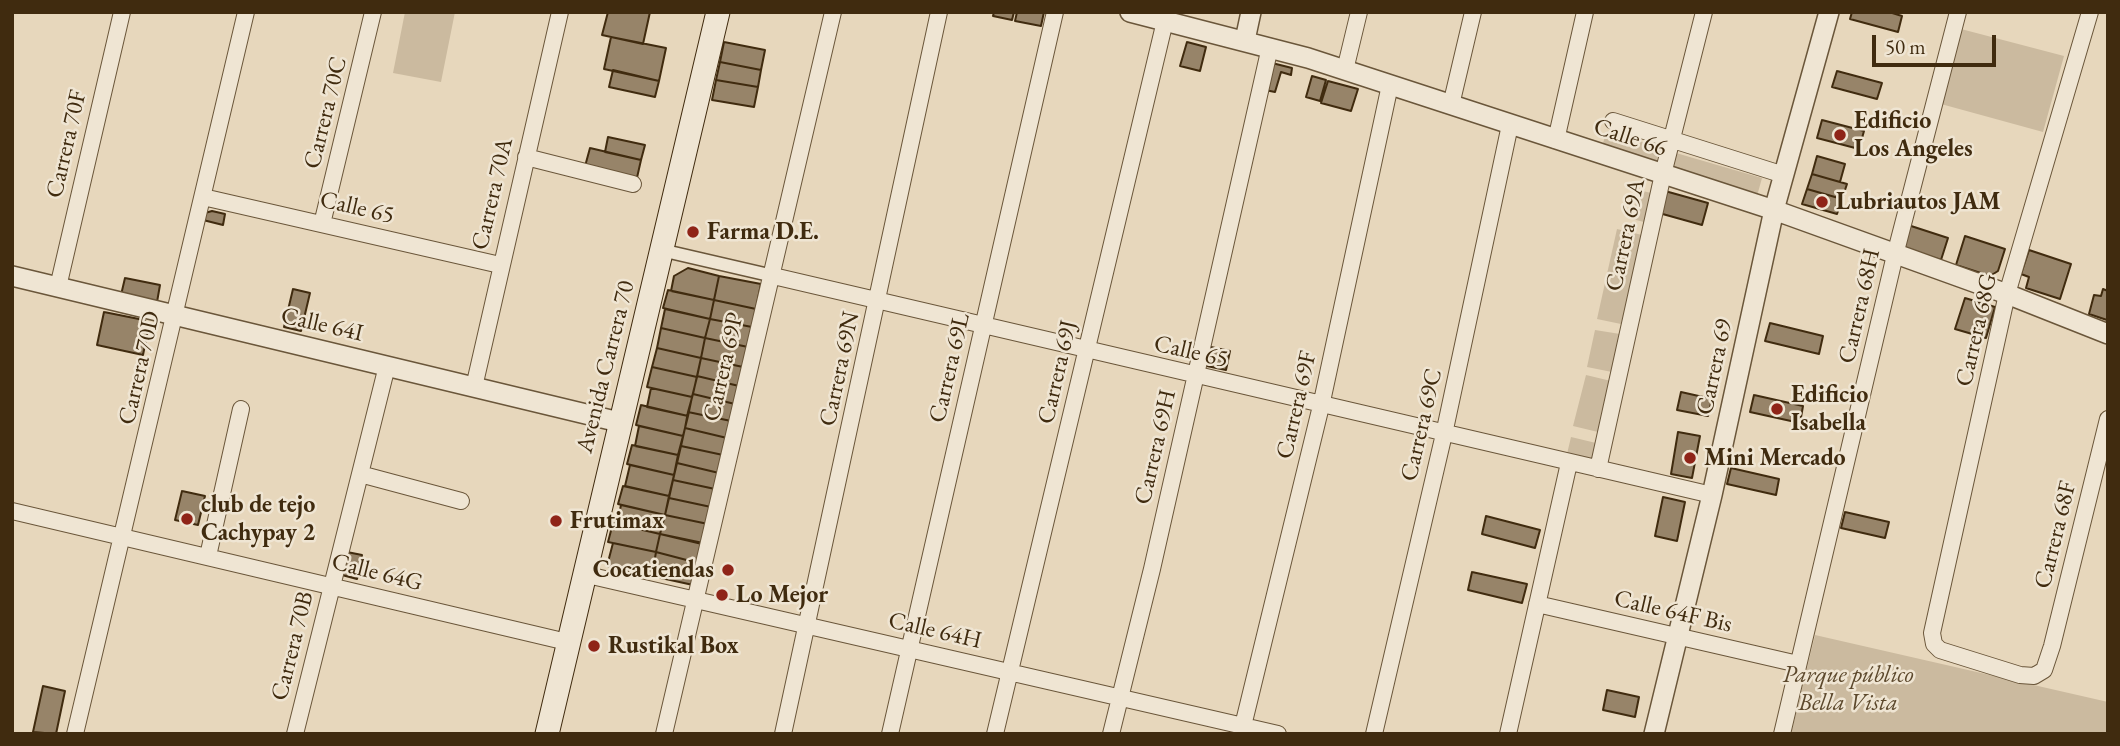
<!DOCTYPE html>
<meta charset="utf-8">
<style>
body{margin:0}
#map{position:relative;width:2120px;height:746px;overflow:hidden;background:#e7d7bc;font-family:"EB Garamond",serif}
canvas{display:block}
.frame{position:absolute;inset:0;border:14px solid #402b0f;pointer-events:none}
.scale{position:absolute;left:1872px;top:35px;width:124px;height:32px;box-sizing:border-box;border:4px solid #402b0f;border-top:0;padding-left:9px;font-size:21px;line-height:24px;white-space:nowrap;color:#402b0f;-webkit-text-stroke:5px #efe5d3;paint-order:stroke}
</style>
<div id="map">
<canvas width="2120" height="746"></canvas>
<div class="frame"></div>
<div class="scale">50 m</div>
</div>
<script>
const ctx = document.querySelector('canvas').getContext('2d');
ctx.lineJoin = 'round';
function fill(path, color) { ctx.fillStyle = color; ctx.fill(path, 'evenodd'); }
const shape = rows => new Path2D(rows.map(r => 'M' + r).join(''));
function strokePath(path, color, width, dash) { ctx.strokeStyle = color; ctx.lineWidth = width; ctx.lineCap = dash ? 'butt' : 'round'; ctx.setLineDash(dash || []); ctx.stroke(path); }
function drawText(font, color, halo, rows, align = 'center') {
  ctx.font = font + ' "EB Garamond",serif'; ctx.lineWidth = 5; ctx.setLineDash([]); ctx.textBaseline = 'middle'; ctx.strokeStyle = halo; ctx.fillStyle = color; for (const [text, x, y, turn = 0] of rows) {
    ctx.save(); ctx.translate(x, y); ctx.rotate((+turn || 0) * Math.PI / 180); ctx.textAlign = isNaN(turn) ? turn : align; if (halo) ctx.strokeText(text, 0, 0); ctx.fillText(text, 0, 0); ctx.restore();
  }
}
fill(shape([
 [405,12,455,12,441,82,393,73],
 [1961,29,2064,56,2043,132,1941,104],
 [1607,131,1661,148,1655,165,1601,149],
 [1676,153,1762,178,1757,196,1671,171],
 [1639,190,1651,193,1644,222,1632,219],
 [1617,229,1642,235,1621,324,1597,319],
 [1595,330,1620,334,1612,372,1587,367],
 [1586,375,1611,381,1598,432,1573,426],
 [1571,437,1596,443,1592,460,1567,454],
 [1815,635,2108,702,2108,734,1791,734]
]), '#cbba9f');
const building = shape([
 [608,12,650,12,643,44,602,35,608,12],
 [994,12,1014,12,1012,20,993,16,994,12],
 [1017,12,1044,12,1041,26,1015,21,1017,12],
 [1852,12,1889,12,1902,16,1898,32,1850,19,1852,12],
 [611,37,666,48,659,81,604,69,611,37],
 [724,42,765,50,761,70,720,62,724,42],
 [1187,42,1206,47,1200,71,1180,66,1187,42],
 [720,62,761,70,758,87,716,80,720,62],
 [1272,63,1292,68,1291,75,1281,72,1275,92,1265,90,1272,63],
 [613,70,659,81,655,97,609,87,613,70],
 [1837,71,1882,83,1877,99,1832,87,1837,71],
 [1312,76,1326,80,1320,101,1306,97,1312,76],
 [716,80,758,87,754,107,712,100,716,80],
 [1328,81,1358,89,1351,111,1321,103,1328,81],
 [1822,120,1864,131,1859,149,1817,138,1822,120],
 [608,137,645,145,641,160,605,152,608,137],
 [590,148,641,160,636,182,584,170,590,148],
 [1817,156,1845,164,1840,182,1812,174,1817,156],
 [1812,174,1847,184,1842,199,1807,189,1812,174],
 [1807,189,1842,199,1837,214,1802,204,1807,189],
 [1665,191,1708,203,1702,225,1659,213,1665,191],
 [212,211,225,214,223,225,203,220,205,213,212,211],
 [1908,225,1948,238,1941,260,1900,247,1908,225],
 [1965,236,2005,249,1998,271,1990,276,1956,265,1965,236],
 [2029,250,2071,264,2060,299,2026,288,2029,277,2021,274,2029,250],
 [688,268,719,276,714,300,671,291,674,276,688,268],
 [719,276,761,284,756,309,714,300,719,276],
 [125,278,160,285,157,302,121,295,125,278],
 [293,289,310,293,301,331,284,327,293,289],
 [2103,289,2108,291,2107,320,2089,314,2094,295,2101,296,2103,289],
 [668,290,714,300,710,319,663,308,668,290],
 [1965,298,1995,307,1986,338,1955,329,1965,298],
 [714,300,756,309,752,327,710,319,714,300],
 [665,309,710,319,705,338,661,328,665,309],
 [104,312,144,320,149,325,143,355,97,345,104,312],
 [710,319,752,327,748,347,705,338,710,319],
 [1770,323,1823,336,1819,354,1765,341,1770,323],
 [661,328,705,338,701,358,657,348,661,328],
 [705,338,748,347,743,367,701,358,705,338],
 [1206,346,1230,351,1226,370,1202,365,1206,346],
 [657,348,701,358,697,377,652,367,657,348],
 [701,358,743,367,739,386,697,376,701,358],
 [652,367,697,377,692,397,647,387,652,367],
 [697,376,739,386,735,404,693,394,697,376],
 [651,388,692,397,688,416,647,407,651,388],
 [1681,392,1712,399,1708,416,1677,410,1681,392],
 [693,394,735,404,731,421,688,412,693,394],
 [1754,395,1803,406,1800,423,1750,412,1754,395],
 [641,405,688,416,683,436,636,425,641,405],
 [688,412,731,421,727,438,685,428,688,412],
 [639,426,683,436,678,455,635,446,639,426],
 [685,428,727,438,723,455,681,446,685,428],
 [1678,432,1700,436,1692,478,1671,474,1678,432],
 [632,445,678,455,674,475,627,464,632,445],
 [681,446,723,455,719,473,677,463,681,446],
 [677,463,719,473,715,489,673,480,677,463],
 [630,465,674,475,669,496,625,486,630,465],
 [1731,468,1779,479,1776,495,1727,484,1731,468],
 [673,480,715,489,711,507,669,498,673,480],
 [623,486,669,496,665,515,618,504,623,486],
 [182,491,205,496,198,525,175,520,182,491],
 [1663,497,1685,502,1677,541,1655,536,1663,497],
 [669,498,711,507,708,524,665,515,669,498],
 [621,505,665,515,660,534,617,524,621,505],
 [1845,512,1889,522,1885,538,1841,528,1845,512],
 [665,515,708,524,703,543,660,534,665,515],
 [1486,516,1540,530,1535,548,1482,534,1486,516],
 [613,523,660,534,656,552,608,542,613,523],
 [660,534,702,544,698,563,656,552,660,534],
 [613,543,656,552,652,576,607,566,613,543],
 [347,552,362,555,357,579,342,575,347,552],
 [656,552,698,563,693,585,652,576,656,552],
 [1472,572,1527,584,1522,603,1468,590,1472,572],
 [43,686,65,691,56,734,33,732,43,686],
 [1607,690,1639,697,1635,717,1603,710,1607,690]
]);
fill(building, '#978469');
strokePath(building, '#402b0f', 2);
const pedestrian = shape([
 [661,250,769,275]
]);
const minor = shape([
 [2090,12,2007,294,1932,633,1934,644,1940,650,2020,675,2034,676,2044,670,2052,646,2108,419],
 [1345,70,1359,12],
 [1451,105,1473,12],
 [1613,121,1784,175],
 [1556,140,1585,12],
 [526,157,633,184],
 [203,197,500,265],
 [322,224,373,12],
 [769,275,1712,495],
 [58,287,122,12],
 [474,387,560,12],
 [1598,469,1663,174,1704,12],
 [360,474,461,501],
 [12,511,567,642],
 [208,556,241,409],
 [583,574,1278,734],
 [1537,604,1798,664],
 [75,734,246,12],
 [295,734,387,366],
 [664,734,833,12],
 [783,734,939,12],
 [890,734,1055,12],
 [995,734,1165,21],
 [1111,734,1152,569,1270,47],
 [1241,734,1321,406,1390,85],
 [1374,734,1444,434,1510,125],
 [1508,734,1569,463],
 [1782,734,1895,255,1958,12]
]);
const tertiary = shape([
 [1130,12,1308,58,1774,210,2007,294,2108,334],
 [1245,40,1251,12],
 [12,276,619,422],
 [1654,734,1712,495,1774,210,1829,12]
]);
const secondary = shape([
 [547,734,718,12]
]);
strokePath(pedestrian, '#6a563a', 15);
strokePath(minor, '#6a563a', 18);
strokePath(tertiary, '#6a563a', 22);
strokePath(secondary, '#402b0f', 25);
strokePath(pedestrian, '#efe5d3', 12);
strokePath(minor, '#efe5d3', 16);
strokePath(tertiary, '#efe5d3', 19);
strokePath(secondary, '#efe5d3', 23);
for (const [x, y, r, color] of [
 [1840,135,7,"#8f2418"],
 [1822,202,7,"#8f2418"],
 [693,232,7,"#8f2418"],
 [1777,409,7,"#8f2418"],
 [1690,458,7,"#8f2418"],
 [187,519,7,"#8f2418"],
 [556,521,7,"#8f2418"],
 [728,570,7,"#8f2418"],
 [722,595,7,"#8f2418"],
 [594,646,7,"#8f2418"]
]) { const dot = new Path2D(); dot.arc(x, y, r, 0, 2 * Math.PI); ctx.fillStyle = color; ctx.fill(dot); strokePath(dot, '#efe5d3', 2.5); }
drawText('24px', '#402b0f', '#efe5d3', [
 ["Carrera 70C",326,113,-76],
 ["Calle 66",1630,138,18],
 ["Carrera 70F",67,144,-77],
 ["Carrera 70A",493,194,-77],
 ["Calle 65",357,208,13],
 ["Carrera 69A",1626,235,-78],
 ["Carrera 68H",1860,306,-77],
 ["Calle 64I",322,325,13],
 ["Carrera 68G",1977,330,-77],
 ["Calle 65",1191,352,13],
 ["Avenida Carrera 70",606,367,-76],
 ["Carrera 69P",724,367,-77],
 ["Carrera 69",1715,367,-78],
 ["Carrera 70D",140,368,-77],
 ["Carrera 69L",950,368,-77],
 ["Carrera 69N",840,369,-78],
 ["Carrera 69J",1058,372,-77],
 ["Carrera 69F",1297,405,-77],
 ["Carrera 69C",1422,425,-77],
 ["Carrera 69H",1156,447,-77],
 ["Carrera 68F",2056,535,-76],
 ["Calle 64G",377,573,14],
 ["Calle 64F Bis",1673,612,13],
 ["Calle 64H",935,631,13],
 ["Carrera 70B",293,646,-76]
]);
drawText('bold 24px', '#402b0f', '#efe5d3', [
 ["Edificio",1854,121],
 ["Los Angeles",1854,149],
 ["Lubriautos JAM",1836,202],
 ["Farma D.E.",707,232],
 ["Edificio",1791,395],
 ["Isabella",1791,423],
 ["Mini Mercado",1704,458],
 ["club de tejo",201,505],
 ["Cachypay 2",201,533],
 ["Frutimax",570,521],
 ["Cocatiendas",714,570,"right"],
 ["Lo Mejor",736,595],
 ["Rustikal Box",608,646]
], 'left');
drawText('italic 24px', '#5c482c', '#efe5d3', [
 ["Parque público",1848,675],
 ["Bella Vista",1848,703]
]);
</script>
